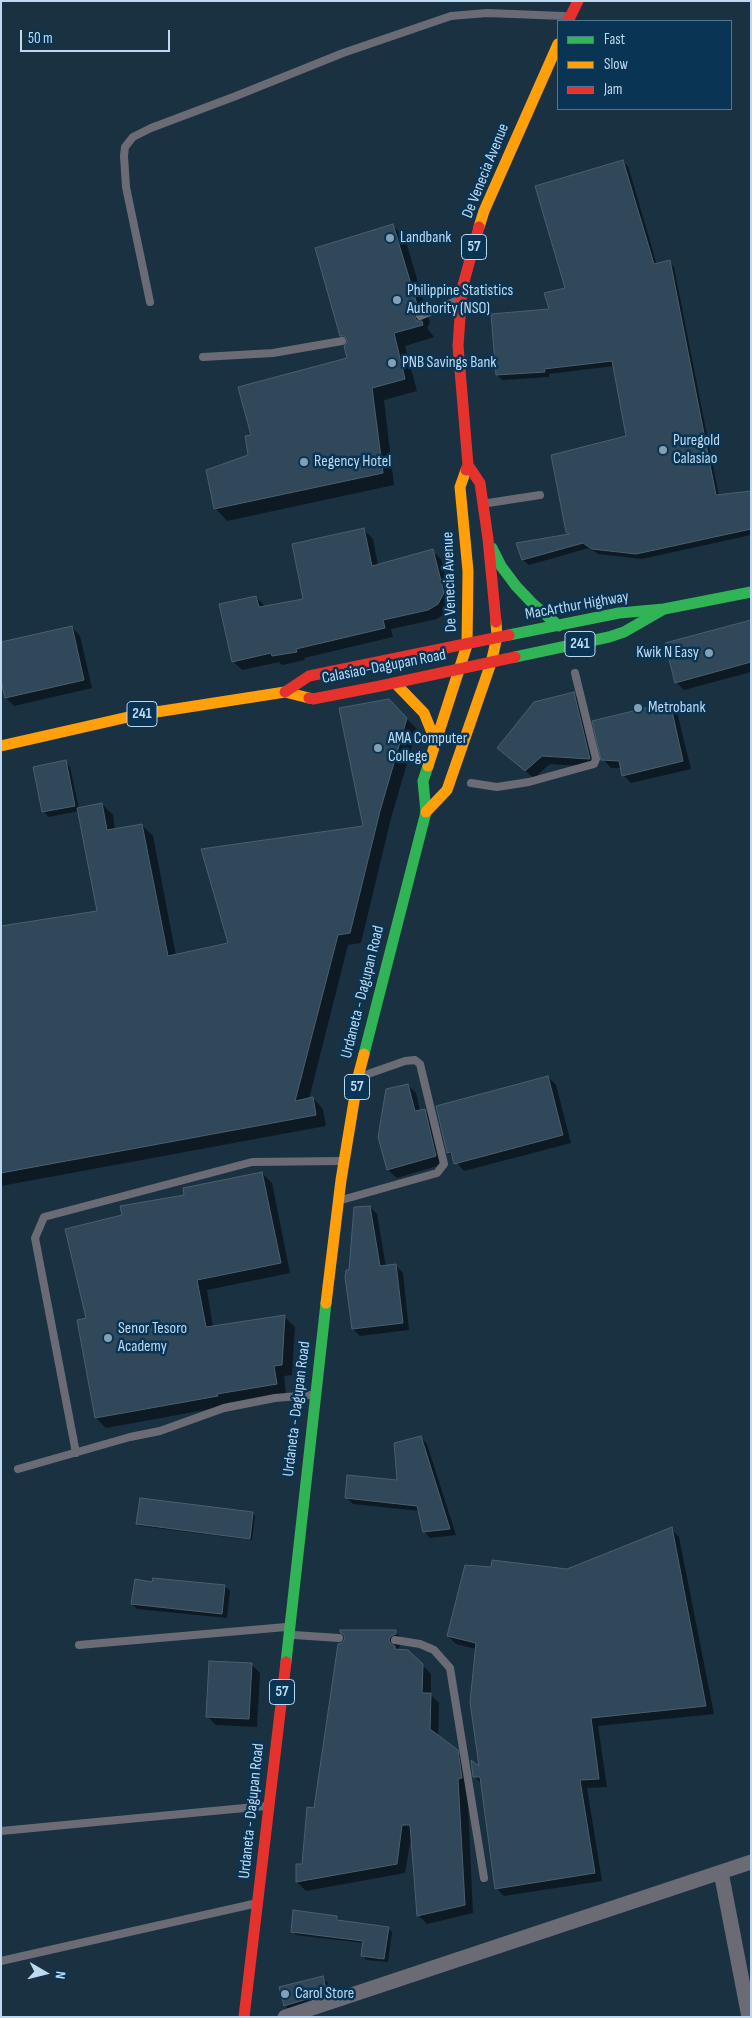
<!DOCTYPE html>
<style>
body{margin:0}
#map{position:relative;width:752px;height:2018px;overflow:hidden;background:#1a3142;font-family:"Sofia Sans Condensed",sans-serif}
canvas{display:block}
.frame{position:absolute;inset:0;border:2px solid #bedaf2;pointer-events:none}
.legend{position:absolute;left:557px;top:20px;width:175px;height:90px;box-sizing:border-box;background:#093453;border:1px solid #517693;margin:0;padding:6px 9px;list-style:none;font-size:15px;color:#bedaf2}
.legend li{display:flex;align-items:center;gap:10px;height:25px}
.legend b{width:25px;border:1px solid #517693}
.north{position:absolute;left:20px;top:1948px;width:50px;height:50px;-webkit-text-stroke:4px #093453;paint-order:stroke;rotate:98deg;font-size:14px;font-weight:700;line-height:20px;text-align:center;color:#bedaf2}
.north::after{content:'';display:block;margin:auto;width:18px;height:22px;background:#bedaf2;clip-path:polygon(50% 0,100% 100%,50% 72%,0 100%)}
.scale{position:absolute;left:20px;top:30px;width:150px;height:22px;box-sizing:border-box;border:2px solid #bedaf2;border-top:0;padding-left:6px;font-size:15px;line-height:18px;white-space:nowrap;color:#bedaf2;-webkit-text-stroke:4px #093453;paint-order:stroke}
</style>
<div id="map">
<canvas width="752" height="2018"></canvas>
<div class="frame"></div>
<ul class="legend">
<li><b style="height:6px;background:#30b455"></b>Fast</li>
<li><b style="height:6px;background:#ff9f0a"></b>Slow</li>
<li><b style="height:6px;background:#e5322d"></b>Jam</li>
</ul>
<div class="north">N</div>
<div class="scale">50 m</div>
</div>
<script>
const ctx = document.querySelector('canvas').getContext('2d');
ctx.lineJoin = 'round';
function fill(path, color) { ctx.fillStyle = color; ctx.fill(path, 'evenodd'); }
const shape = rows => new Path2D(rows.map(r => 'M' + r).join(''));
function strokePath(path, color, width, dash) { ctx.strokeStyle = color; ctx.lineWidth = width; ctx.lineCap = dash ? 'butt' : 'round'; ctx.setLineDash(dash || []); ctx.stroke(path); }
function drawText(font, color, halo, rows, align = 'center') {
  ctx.font = font + ' "Sofia Sans Condensed",sans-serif'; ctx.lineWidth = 5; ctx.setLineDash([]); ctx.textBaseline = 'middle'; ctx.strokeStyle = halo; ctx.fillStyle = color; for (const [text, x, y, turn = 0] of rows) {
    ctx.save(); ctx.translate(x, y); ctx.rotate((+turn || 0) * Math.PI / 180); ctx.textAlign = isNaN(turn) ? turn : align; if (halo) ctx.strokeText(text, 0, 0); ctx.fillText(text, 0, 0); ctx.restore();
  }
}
fill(shape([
 [622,161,628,166,657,265,669,262,674,267,719,496,751,492,751,535,642,559,598,554,589,548,529,565,523,560,571,535,627,437,614,366,549,374,549,377,502,380,497,375,551,311,566,288],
 [393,226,405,238,430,323,427,328,434,337,405,346,417,391,384,400,394,485,227,521,215,508,249,456,252,436,349,359,348,342,342,335],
 [364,530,373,539,378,565,432,550,441,559,452,603,447,613,437,619,391,629,393,637,304,658,305,660,282,665,279,662,242,670,233,661,256,597,265,606,305,600],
 [751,621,751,672,684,690,676,682],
 [72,627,80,636,92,688,14,706,6,698],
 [573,693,582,701,597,767,550,764,534,778,507,756],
 [388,700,417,729,390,822,361,943,348,945,309,1099,313,1098,323,1109,326,1126,1,1186,1,927,99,912,79,811,49,817,44,812,35,768,65,762,70,767,79,809,102,804,113,815,115,830,142,825,153,836,176,956,230,944,364,827],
 [669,704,677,712,691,769,631,783,623,775,622,768,611,768,603,759],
 [548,1077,556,1085,571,1143,464,1171,448,1152],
 [408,1085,416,1093,420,1111,425,1110,433,1118,444,1164,397,1178,388,1170,379,1136],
 [262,1173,272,1183,290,1273,207,1290,213,1327,285,1317,295,1327,292,1375,284,1376,286,1394,227,1403,227,1406,106,1428,96,1418,87,1319,124,1216],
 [370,1207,377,1214,386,1267,395,1265,403,1273,409,1330,360,1336,353,1329,350,1271],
 [420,1437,427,1444,456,1535,430,1538,424,1531,420,1511,353,1504,346,1497,398,1482],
 [253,1514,255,1516,252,1540,140,1526,138,1524],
 [671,1529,679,1537,714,1714,598,1726,607,1787,587,1788,602,1881,504,1896,496,1888,482,1784,475,1777,480,1769,476,1649,456,1644,448,1636,567,1570],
 [153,1583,225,1586,230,1591,227,1618,137,1609,132,1604],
 [341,1632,395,1632,404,1640,404,1643,400,1645,398,1651,408,1651,431,1674,431,1695,439,1703,438,1737,466,1760,473,1913,427,1924,419,1916,412,1832,405,1873,306,1891,297,1882,297,1865,303,1865,315,1809,343,1644,346,1639],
 [252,1665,260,1673,257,1727,216,1725,208,1717],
 [337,1917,340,1922,388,1928,392,1932,388,1962,366,1960,363,1956,364,1943,296,1935,292,1931],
 [322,1978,328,1983,332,1998,290,2011,285,2006]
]), '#0007');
const building = shape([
 [623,160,654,264,670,260,716,495,751,491,751,529,636,554,592,549,583,543,522,560,516,543,569,534,566,532,551,455,626,436,612,361,544,369,545,372,496,375,491,314,549,309,544,293,565,288,535,186,623,160],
 [393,224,419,311,415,313,415,318,417,321,422,321,423,325,394,333,405,379,372,388,383,473,214,509,206,470,248,455,245,436,251,435,238,387,347,358,344,346,347,343,347,340,344,336,340,336,315,248,393,224],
 [364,528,372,566,433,549,444,593,438,604,428,610,383,620,385,628,296,649,297,652,272,656,271,653,232,662,219,604,256,596,259,607,303,599,292,544,364,528],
 [751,620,751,662,675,683,665,643,751,620],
 [72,626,84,680,5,698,1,681,1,642,72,626],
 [574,692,590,759,542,756,525,771,497,748,534,702,574,692],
 [389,699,407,718,380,811,350,933,338,935,295,1101,313,1097,316,1115,1,1173,1,926,97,911,77,808,102,803,107,830,142,824,168,956,228,943,201,849,363,826,339,708,389,699],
 [670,702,683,761,622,776,619,761,601,760,592,721,670,702],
 [66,760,75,806,42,812,33,767,66,760],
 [548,1076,563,1135,454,1164,451,1152,447,1153,436,1106,548,1076],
 [408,1084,415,1111,425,1109,436,1156,387,1170,378,1137,386,1089,408,1084],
 [262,1172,281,1263,197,1280,206,1327,285,1315,282,1365,274,1366,277,1384,217,1394,218,1396,95,1418,77,1320,86,1318,65,1229,122,1215,120,1206,184,1195,183,1188,262,1172],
 [370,1206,380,1266,396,1264,403,1323,352,1329,345,1277,346,1270,349,1270,354,1207,370,1206],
 [421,1436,450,1529,423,1532,417,1506,345,1498,347,1475,397,1480,394,1443,421,1436],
 [140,1498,253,1512,250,1539,136,1524,140,1498],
 [672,1527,706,1706,591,1718,599,1779,580,1780,595,1873,495,1889,480,1777,473,1777,471,1760,479,1766,470,1702,476,1643,447,1636,465,1565,491,1567,492,1560,567,1569,672,1527],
 [153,1578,225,1585,222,1614,131,1604,135,1579,152,1582,153,1578],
 [340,1630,396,1630,396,1634,391,1636,389,1640,391,1644,395,1646,395,1649,408,1650,423,1664,422,1693,431,1693,430,1729,458,1750,462,1778,458,1779,465,1905,417,1916,410,1825,402,1825,397,1864,296,1882,296,1864,302,1864,307,1807,314,1808,338,1644,342,1643,345,1639,344,1635,340,1632,340,1630],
 [209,1661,252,1663,249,1719,206,1717,209,1661],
 [293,1910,337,1916,337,1920,389,1927,384,1959,361,1956,363,1941,291,1932,293,1910],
 [323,1976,327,1993,284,2006,279,1987,323,1976]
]);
fill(building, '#304859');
strokePath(building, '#4a5f6f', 1);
strokePath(shape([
 [150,302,126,187,124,156,125,147,133,137,151,128,236,96,343,53,451,16,487,13,564,16],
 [420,316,456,301],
 [203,357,273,353,342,341],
 [488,503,540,495],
 [471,783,497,787,529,782,594,764,596,759,575,673],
 [345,1199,437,1173,444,1164,420,1064,415,1060,405,1061,365,1075],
 [76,1453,35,1238,44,1217,252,1162,341,1161],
 [18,1469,130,1437,160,1431,224,1408,275,1398,311,1395],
 [294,1635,339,1638],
 [395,1640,420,1644,434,1650,450,1668,484,1878],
 [79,1645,286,1627],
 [1,1831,266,1806],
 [1,1961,253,1904]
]), '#6b6b75', 8);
strokePath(shape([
 [721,1872,749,2017],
 [285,2017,751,1862]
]), '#6b6b75', 15);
strokePath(shape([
 [492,548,501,566,516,586,533,604,559,626],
 [509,635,619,613,664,609,751,592],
 [515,657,609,637,624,632,664,609],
 [364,1054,426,812,423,781,428,766],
 [286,1662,326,1303]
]), '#30b455', 11);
strokePath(shape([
 [479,227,484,211,558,44],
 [395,683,424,713,435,740],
 [1,746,137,715,285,692,309,698],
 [428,766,467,645,468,571,460,487,466,470],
 [426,812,447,790,491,663,497,637,496,622],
 [326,1303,341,1180,358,1077,364,1054]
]), '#ff9f0a', 11);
strokePath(shape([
 [568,21,578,1],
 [468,465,480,483,488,539,496,622],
 [466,470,468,465,458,346,462,289,479,227],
 [285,692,309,676,509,635],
 [309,698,313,699,380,686,515,657],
 [244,2017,286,1662]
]), '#e5322d', 11);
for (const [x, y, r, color] of [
 [390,238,5,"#859fb4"],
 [397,300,5,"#859fb4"],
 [392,363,5,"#859fb4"],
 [663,450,5,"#859fb4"],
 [304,462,5,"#859fb4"],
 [709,653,5,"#859fb4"],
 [638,708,5,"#859fb4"],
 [378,748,5,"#859fb4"],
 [108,1338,5,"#859fb4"],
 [285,1994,5,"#859fb4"]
]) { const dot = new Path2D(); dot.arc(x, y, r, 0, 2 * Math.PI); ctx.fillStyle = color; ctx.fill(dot); strokePath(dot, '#093453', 2); }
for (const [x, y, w] of [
 [474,247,25],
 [580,644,30],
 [142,714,30],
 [357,1087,25],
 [282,1692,25]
]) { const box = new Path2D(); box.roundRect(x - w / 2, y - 12.5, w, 25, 4); ctx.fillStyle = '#093453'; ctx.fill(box); strokePath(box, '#bedaf2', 1); }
drawText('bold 15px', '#bedaf2', null, [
 ["57",474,247],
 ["241",580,644],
 ["241",142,714],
 ["57",357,1087],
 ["57",282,1692]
]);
drawText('16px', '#bedaf2', '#093453', [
 ["De Venecia Avenue",486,171,-68],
 ["De Venecia Avenue",450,582,-92],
 ["MacArthur Highway",577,606,-10],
 ["Calasiao-Dagupan Road",384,667,-11],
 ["Urdaneta - Dagupan Road",363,992,-76],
 ["Urdaneta - Dagupan Road",297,1409,-83],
 ["Urdaneta - Dagupan Road",252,1811,-84]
]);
drawText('16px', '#bedaf2', '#093453', [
 ["Landbank",400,238],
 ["Philippine Statistics",407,291],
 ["Authority (NSO)",407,309],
 ["PNB Savings Bank",402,363],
 ["Puregold",673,441],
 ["Calasiao",673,459],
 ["Regency Hotel",314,462],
 ["Kwik N Easy",699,653,"right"],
 ["Metrobank",648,708],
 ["AMA Computer",388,739],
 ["College",388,757],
 ["Senor Tesoro",118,1329],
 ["Academy",118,1347],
 ["Carol Store",295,1994]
], 'left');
</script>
